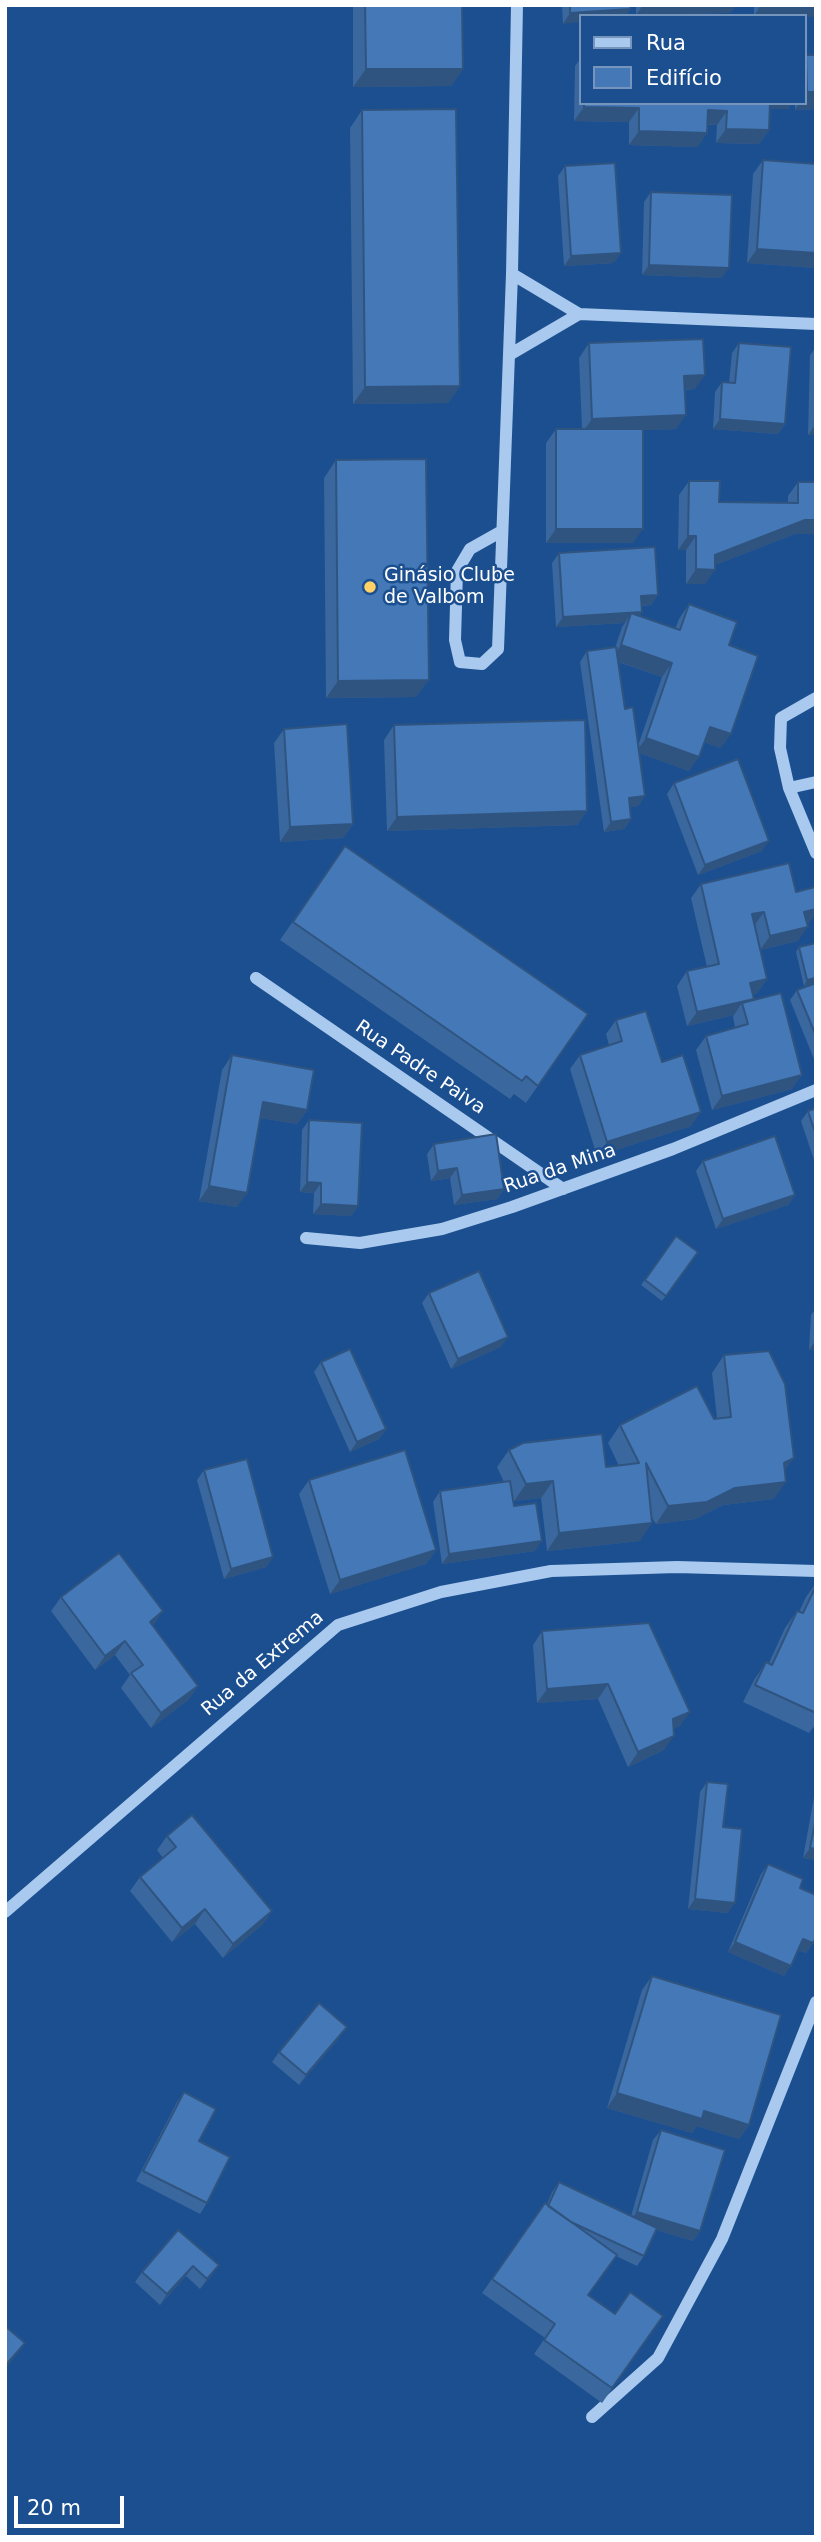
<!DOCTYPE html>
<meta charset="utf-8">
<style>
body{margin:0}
#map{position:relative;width:821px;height:2542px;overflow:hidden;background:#1b4f8f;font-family:"DejaVu Sans",sans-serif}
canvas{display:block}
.frame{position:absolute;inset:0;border:7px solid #fff;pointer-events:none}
.legend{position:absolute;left:579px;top:14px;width:228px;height:91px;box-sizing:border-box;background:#1b4f8f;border:2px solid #7695bc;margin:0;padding:9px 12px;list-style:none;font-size:21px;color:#fff}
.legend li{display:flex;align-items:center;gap:14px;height:35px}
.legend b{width:35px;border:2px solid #7695bc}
.scale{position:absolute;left:14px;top:2496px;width:110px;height:32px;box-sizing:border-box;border:4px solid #fff;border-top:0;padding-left:9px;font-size:21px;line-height:24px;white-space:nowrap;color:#fff;-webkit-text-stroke:5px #1b4f8f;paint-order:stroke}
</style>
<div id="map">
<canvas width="821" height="2542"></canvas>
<div class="frame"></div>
<ul class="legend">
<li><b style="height:9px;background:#a9c9ee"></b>Rua</li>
<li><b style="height:19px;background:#4478b7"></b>Edifício</li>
</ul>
<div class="scale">20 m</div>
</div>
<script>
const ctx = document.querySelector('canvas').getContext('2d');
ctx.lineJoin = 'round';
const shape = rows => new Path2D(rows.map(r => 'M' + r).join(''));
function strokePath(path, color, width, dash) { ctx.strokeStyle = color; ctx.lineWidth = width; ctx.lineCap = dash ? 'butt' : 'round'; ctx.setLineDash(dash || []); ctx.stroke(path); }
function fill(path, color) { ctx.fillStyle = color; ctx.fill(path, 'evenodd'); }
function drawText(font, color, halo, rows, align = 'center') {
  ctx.font = font + ' "DejaVu Sans",sans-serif'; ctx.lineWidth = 5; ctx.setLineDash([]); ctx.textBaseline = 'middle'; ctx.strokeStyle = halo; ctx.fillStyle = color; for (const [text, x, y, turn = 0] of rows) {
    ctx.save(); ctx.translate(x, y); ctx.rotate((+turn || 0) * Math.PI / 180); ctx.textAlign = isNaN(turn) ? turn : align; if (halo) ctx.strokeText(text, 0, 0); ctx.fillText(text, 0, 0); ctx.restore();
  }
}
strokePath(shape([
 [512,274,579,314,816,324],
 [509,355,579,314],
 [502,531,470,549,457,571,455,640,460,662,482,664,498,649,512,274,517,5],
 [816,698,781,718,780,748,789,788,816,853],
 [789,788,816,782],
 [256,978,563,1189],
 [306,1238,360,1243,442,1229,512,1207,673,1149,816,1090],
 [5,1912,338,1625,441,1592,551,1571,677,1567,816,1571],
 [592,2417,658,2358,722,2239,816,2002]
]), '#a9c9ee', 12);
fill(shape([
 [353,5,462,5,463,69,451,86,353,87],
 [562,5,630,5,630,9,626,16,581,16,563,24],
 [636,5,736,5,730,13,636,15],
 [754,5,816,5,754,16],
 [806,55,816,55,816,109,795,110,795,103,805,103,805,56],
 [581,58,581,103,793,103,788,109,770,109,769,130,759,144,716,143,717,125,708,125,698,147,629,145,629,122,574,121,575,66],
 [362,110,460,386,448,403,353,404,350,128],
 [763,160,816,268,747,263,753,174],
 [565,166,614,263,564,266,558,176],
 [651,192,722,278,642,275,644,202],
 [589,343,695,389,685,390,676,429,643,430,633,543,546,543,546,443,556,429,582,429,579,358],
 [739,343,785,424,778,434,713,429,715,392,722,382,729,383,732,353],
 [816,347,816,435,808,435,810,355],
 [336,460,416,697,326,698,324,478],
 [689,481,719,502,788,503,788,496,798,482,816,482,795,534,715,565,705,584,686,584,686,550,678,550,679,495],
 [559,553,658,595,651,605,641,606,642,612,639,616,675,629,679,619,689,604,729,645,721,748,704,742,689,771,639,753,645,796,638,806,630,807,631,819,624,829,604,832,580,662,587,651,615,648,622,627,625,623,556,627,552,563],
 [618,662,662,677,638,746,625,709],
 [394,725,587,811,577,825,387,831,384,740],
 [284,729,353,824,343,838,280,842,274,743],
 [674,783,762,851,698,875,667,794],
 [345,846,588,1014,526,1103,514,1094,510,1099,280,940],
 [701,884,796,892,810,922,807,923,798,941,760,950,767,979,757,993,753,994,752,1001,792,1089,712,1110,696,1050,706,1036,735,1028,733,1017,734,1015,687,1026,677,986,687,971,707,967,691,898],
 [816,943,816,1064,790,1000,797,990,815,983,804,986,796,952,799,947],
 [616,1020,662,1062,691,1126,597,1156,570,1069,580,1055,609,1045,606,1034],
 [232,1055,307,1110,297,1124,260,1118,237,1207,199,1201,222,1070],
 [816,1108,816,1166,801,1121,808,1111],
 [309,1120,358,1206,351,1216,313,1214,314,1193,300,1192,302,1130],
 [434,1144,504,1189,497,1199,454,1205,450,1178,431,1181,427,1154],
 [703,1161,795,1195,788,1205,716,1229,696,1171],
 [676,1236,698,1252,662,1301,641,1285],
 [429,1293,501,1347,451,1369,422,1303],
 [816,1308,816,1350,809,1350,811,1315],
 [724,1355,785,1470,774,1499,723,1505,695,1519,656,1524,651,1516,640,1541,547,1551,541,1498,514,1501,513,1499,514,1506,535,1551,442,1564,433,1502,440,1491,504,1482,497,1467,509,1450,606,1467,619,1466,608,1443,620,1425,717,1418,712,1373],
 [321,1362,386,1429,379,1439,350,1452,314,1372],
 [204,1470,273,1557,266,1567,224,1579,197,1480],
 [309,1480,436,1550,426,1564,330,1594,299,1494],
 [816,1583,816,1724,809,1733,743,1702,754,1680,766,1662,769,1663,785,1628,797,1611,799,1612,806,1597],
 [61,1597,153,1626,198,1686,188,1700,151,1728,121,1688,130,1675,115,1655,95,1670,51,1611],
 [542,1631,680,1726,673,1729,664,1750,628,1767,598,1699,537,1703,533,1645],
 [707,1782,723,1827,728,1913,688,1909,700,1792],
 [816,1795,816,1860,803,1858,814,1797],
 [167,1836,272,1911,262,1925,223,1958,195,1924,172,1942,130,1891,140,1877,163,1858,157,1850],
 [768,1864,800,1888,813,1943,806,1953,798,1950,784,1976,728,1952,761,1874],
 [652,1976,749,2125,739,2139,697,2126,692,2133,607,2108,642,1990],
 [340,2037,299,2085,272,2062,279,2052],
 [184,2092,199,2141,207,2203,200,2214,136,2181,177,2102],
 [661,2130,700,2231,693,2241,656,2230,644,2256,637,2266,616,2256,588,2295,615,2314,663,2316,602,2403,534,2354,545,2338,482,2293,545,2203,547,2204,552,2192,559,2182,631,2216,653,2140],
 [178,2230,212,2275,200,2289,186,2276,160,2305,135,2282,142,2272]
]), '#3a679d');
fill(shape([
 [643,5,736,5,730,13,636,15],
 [761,5,816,5,816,17,754,16],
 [630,9,626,16,581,16,581,22,563,24,570,13],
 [366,69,463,69,451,86,353,87],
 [807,92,816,92,816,109,795,110,799,103,805,103,805,95],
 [764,103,793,103,788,109,760,109],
 [584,107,639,108,629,122,574,121],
 [708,110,727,111,717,125,698,124],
 [726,129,769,130,759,144,716,143],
 [639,131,707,133,698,147,629,145],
 [757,249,816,253,816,268,747,263],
 [621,253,614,263,564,266,571,256],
 [649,265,729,268,722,278,642,275],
 [705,375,695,389,674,390,684,376],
 [460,386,448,403,353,404,365,387],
 [686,415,676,429,582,433,592,419],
 [720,419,785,424,778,434,713,429],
 [816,424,816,435,808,435],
 [805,520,816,520,816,534,795,534,705,569,715,555],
 [556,529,643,529,633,543,546,543],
 [688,536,696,536,686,550,678,550],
 [696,569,715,570,705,584,686,584],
 [658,595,651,605,634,606,641,596],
 [642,612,635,622,631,613,625,623,556,627,563,617],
 [621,645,672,663,662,677,611,659],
 [429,680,416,697,326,698,338,681],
 [710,727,731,734,721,748,700,741],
 [646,738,699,757,689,771,636,752],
 [645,796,638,806,622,809,629,798],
 [587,811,577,825,387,831,397,817],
 [631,819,624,829,604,832,611,822],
 [353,824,343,838,280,842,290,827],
 [769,841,762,851,698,875,705,865],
 [816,909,816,913,810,922,794,926,804,912],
 [764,912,754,926,752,914],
 [808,927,798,941,760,950,770,936],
 [816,978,816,983,804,986,807,980],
 [767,979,757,993,740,998,750,983],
 [754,999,745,1011,742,1003,734,1015,687,1026,697,1012],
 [802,1075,792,1089,712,1110,722,1096],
 [263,1102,307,1110,297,1124,253,1117],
 [701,1112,691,1126,597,1156,607,1142],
 [457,1168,450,1178,431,1181,438,1171],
 [307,1182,321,1183,314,1193,300,1192],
 [209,1186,247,1193,237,1207,199,1201],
 [504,1189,497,1199,454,1205,462,1195],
 [795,1195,788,1205,716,1229,723,1219],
 [321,1204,358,1206,351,1216,313,1214],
 [508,1337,501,1347,451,1369,458,1359],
 [816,1340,816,1350,809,1350],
 [386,1429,379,1439,350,1452,357,1442],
 [794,1458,781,1476,784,1463],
 [553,1481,541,1498,514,1501,526,1484],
 [786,1482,774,1499,723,1505,695,1519,656,1524,668,1506,735,1488],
 [652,1523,640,1541,547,1551,559,1533],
 [542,1541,535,1551,442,1564,449,1554],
 [436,1550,426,1564,330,1594,340,1580],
 [273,1557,266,1567,224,1579,231,1569],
 [163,1611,153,1626,150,1622],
 [125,1641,115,1655,95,1670,105,1656],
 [608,1684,598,1699,537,1703,547,1689],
 [198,1686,188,1700,151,1728,161,1713],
 [690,1712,680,1726,663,1734,673,1719],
 [674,1736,664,1750,628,1767,638,1752],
 [810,1848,816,1849,816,1860,803,1858],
 [695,1899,735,1903,728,1913,688,1909],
 [205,1909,195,1924,172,1942,182,1928],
 [272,1911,262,1925,223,1958,233,1944],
 [803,1939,813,1943,806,1953,795,1949],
 [735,1942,791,1966,784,1976,728,1952],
 [347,2027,340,2037,299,2085,306,2075],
 [617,2093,704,2111,749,2125,739,2139,697,2126,692,2133,607,2108],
 [637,2212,700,2231,693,2241,629,2222],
 [219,2265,212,2275,200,2289,207,2279],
 [193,2266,186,2276,160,2305,167,2294],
 [25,2343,15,2357,5,2369,5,2366]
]), '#305480');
const building = shape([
 [365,5,462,5,463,69,366,69,365,5],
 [570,5,630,5,630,9,570,13,570,5],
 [806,55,816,55,816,92,807,92,806,55],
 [584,103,770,103,769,130,726,129,727,111,708,110,707,133,639,131,639,108,584,107,584,103],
 [456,109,460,386,365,387,362,110,456,109],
 [763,160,816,164,816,253,757,249,763,160],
 [615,163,621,253,571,256,565,166,615,163],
 [651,192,732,195,729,268,649,265,651,192],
 [703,339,705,375,684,376,686,415,592,419,589,343,703,339],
 [739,343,791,347,785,424,720,419,722,382,735,383,739,343],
 [556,429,643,429,643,529,556,529,556,429],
 [426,459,429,680,338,681,336,460,426,459],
 [689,481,720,481,719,502,798,503,798,482,816,482,816,520,805,520,715,555,715,570,696,569,696,536,688,536,689,481],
 [655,547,658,595,641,596,642,612,563,617,559,553,655,547],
 [689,604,737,622,729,645,758,656,731,734,710,727,699,757,646,738,672,663,621,645,631,613,680,630,689,604],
 [616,647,625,709,633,707,645,796,629,798,631,819,611,822,587,651,616,647],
 [585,720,587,811,397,817,394,725,585,720],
 [347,724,353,824,290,827,284,729,347,724],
 [738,759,769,841,705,865,674,783,738,759],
 [345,846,588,1014,538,1086,526,1076,522,1081,293,922,345,846],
 [789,863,796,892,815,887,816,909,804,912,808,927,770,936,764,912,752,914,767,979,750,983,754,999,697,1012,687,971,719,964,701,884,789,863],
 [816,943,816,978,807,980,799,947,816,943],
 [816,983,816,1036,797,990,816,983],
 [781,993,802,1075,722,1096,706,1036,748,1024,742,1003,781,993],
 [646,1011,662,1062,683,1055,701,1112,607,1142,580,1055,622,1041,616,1020,646,1011],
 [232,1055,314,1070,307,1110,263,1102,247,1193,209,1186,232,1055],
 [816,1108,816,1135,808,1111,816,1108],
 [309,1120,362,1123,358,1206,321,1204,321,1183,307,1182,309,1120],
 [496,1134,504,1189,462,1195,457,1168,438,1171,434,1144,496,1134],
 [775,1136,795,1195,723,1219,703,1161,775,1136],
 [676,1236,698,1252,666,1296,645,1280,676,1236],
 [479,1271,508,1337,458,1359,429,1293,479,1271],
 [350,1349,386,1429,357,1442,321,1362,350,1349],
 [769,1351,785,1384,794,1458,784,1463,786,1482,735,1488,707,1502,668,1506,646,1463,652,1523,559,1533,553,1481,526,1484,509,1450,523,1443,602,1434,606,1467,639,1463,620,1425,697,1386,714,1419,731,1417,724,1355,769,1351],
 [405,1450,436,1550,340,1580,309,1480,405,1450],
 [247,1459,273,1557,231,1569,204,1470,247,1459],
 [510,1481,514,1506,536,1503,542,1541,449,1554,440,1491,510,1481],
 [119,1553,163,1611,150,1622,198,1686,161,1713,131,1673,143,1665,125,1641,105,1656,61,1597,119,1553],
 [816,1586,816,1713,755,1685,766,1662,772,1665,797,1611,803,1613,816,1586],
 [649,1623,690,1712,673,1719,674,1736,638,1752,608,1684,547,1689,542,1631,649,1623],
 [707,1782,728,1784,723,1827,742,1829,735,1903,695,1899,707,1782],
 [192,1815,272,1911,233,1944,205,1909,182,1928,140,1877,176,1847,167,1836,192,1815],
 [816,1818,816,1849,810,1848,816,1818],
 [768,1864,803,1879,800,1888,816,1895,816,1938,813,1943,803,1939,791,1966,735,1942,768,1864],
 [652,1976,781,2015,749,2125,704,2111,702,2119,617,2093,652,1976],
 [319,2003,347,2027,306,2075,279,2052,319,2003],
 [184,2092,216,2109,199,2141,230,2157,207,2203,143,2171,184,2092],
 [661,2130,725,2150,700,2231,637,2212,661,2130],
 [559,2182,657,2228,644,2256,571,2222,548,2206,559,2182],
 [545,2203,617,2255,588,2295,615,2314,630,2292,663,2316,612,2388,544,2340,555,2324,492,2279,545,2203],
 [178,2230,219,2265,207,2279,193,2266,167,2294,142,2272,178,2230],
 [5,2326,25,2343,5,2366,5,2326]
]);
fill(building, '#4478b7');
strokePath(building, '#305480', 2);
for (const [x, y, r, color] of [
 [370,587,7,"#ffd166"]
]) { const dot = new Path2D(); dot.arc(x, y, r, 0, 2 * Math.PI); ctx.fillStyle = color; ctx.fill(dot); strokePath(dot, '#1b4f8f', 2.5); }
drawText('19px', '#fff', '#1b4f8f', [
 ["Ginásio Clube",384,576],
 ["de Valbom",384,598]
], 'left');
drawText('19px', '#fff', '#1b4f8f', [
 ["Rua Padre Paiva",420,1068,34],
 ["Rua da Mina",560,1169,-19],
 ["Rua da Extrema",263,1664,-40]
]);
</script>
